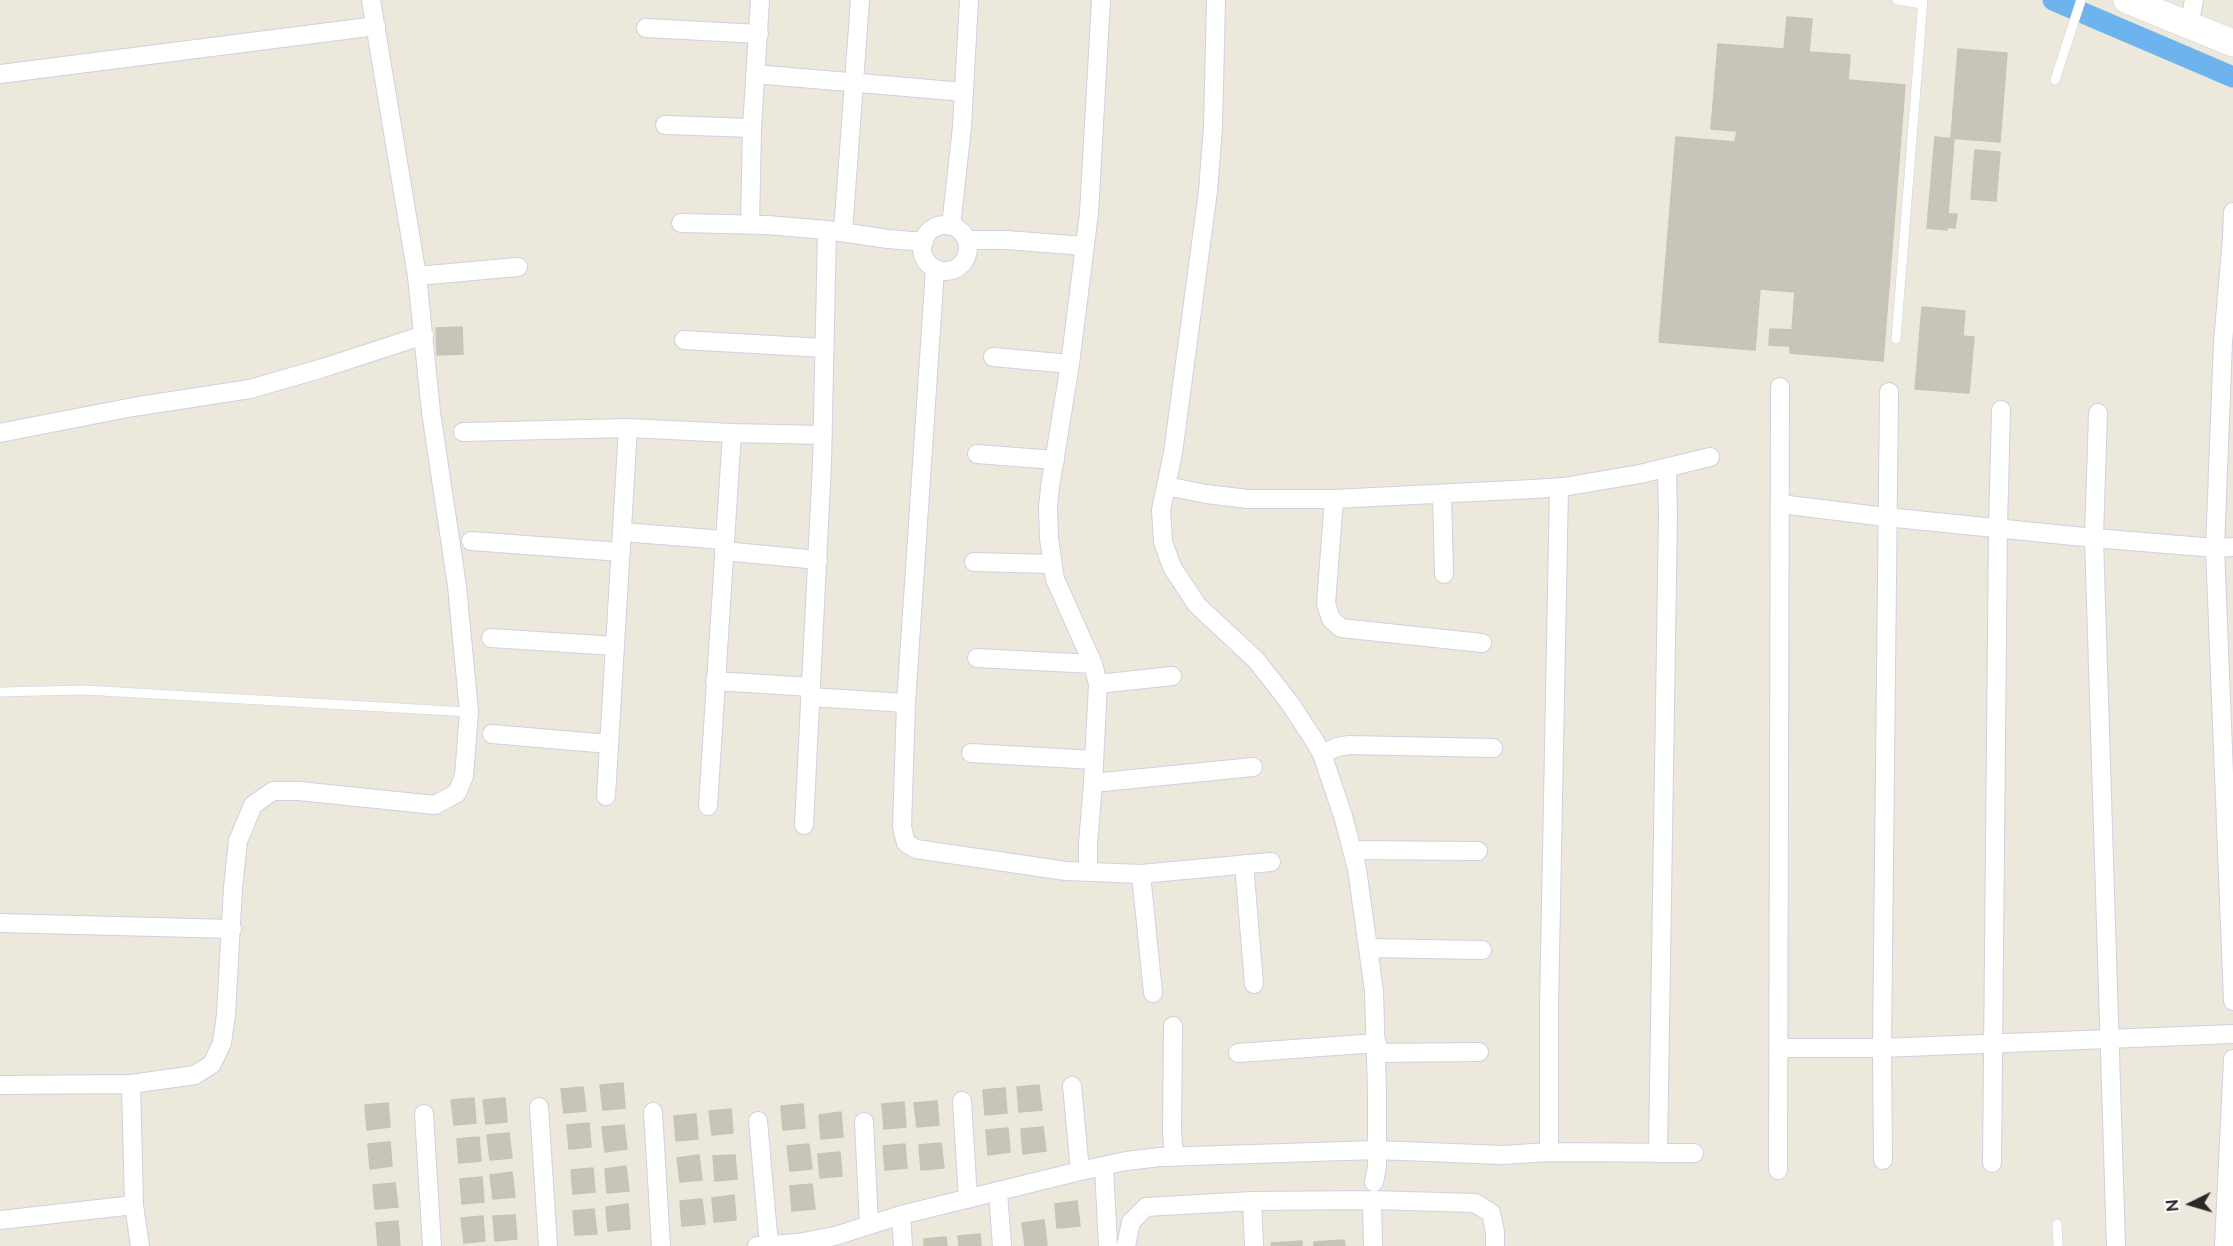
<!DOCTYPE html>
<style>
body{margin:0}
#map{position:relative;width:2233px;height:1246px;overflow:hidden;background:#ece8db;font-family:Raleway,sans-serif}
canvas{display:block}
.north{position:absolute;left:2161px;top:1174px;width:60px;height:60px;-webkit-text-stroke:4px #fff;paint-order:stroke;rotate:265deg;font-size:16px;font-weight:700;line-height:24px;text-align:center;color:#292929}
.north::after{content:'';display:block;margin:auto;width:21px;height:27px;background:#292929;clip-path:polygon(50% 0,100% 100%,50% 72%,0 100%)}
</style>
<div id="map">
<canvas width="2233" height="1246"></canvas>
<div class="north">N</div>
</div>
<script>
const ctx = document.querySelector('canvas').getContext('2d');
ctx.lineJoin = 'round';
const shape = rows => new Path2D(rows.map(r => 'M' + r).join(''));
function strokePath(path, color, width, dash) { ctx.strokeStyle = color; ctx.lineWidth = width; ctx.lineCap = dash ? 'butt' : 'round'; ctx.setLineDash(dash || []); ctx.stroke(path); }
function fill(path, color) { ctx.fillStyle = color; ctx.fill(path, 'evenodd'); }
strokePath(shape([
 [2053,0,2233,77]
]), '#6db4ef', 21);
const building = shape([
 [1787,17,1812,19,1809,52,1850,55,1848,80,1905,85,1883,361,1790,353,1790,346,1769,345,1770,329,1792,330,1795,292,1760,289,1755,350,1659,342,1676,137,1735,142,1737,131,1711,129,1718,44,1784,49,1787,17],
 [1958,49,2007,53,2000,142,1951,138,1958,49],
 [1935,137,1954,139,1948,214,1957,214,1955,228,1947,227,1947,230,1927,228,1935,137],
 [1975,150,2000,152,1996,201,1971,199,1975,150],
 [1922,307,1965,311,1963,336,1974,337,1969,393,1915,389,1922,307],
 [462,327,463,354,437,355,436,328,462,327],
 [623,1083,625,1108,603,1110,600,1085,623,1083],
 [1039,1085,1042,1110,1019,1112,1017,1087,1039,1085],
 [583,1087,586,1111,564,1113,561,1089,583,1087],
 [1005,1088,1007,1113,985,1115,983,1090,1005,1088],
 [474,1098,476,1123,454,1125,451,1100,474,1098],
 [505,1098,507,1122,486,1124,483,1100,505,1098],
 [937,1101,939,1125,917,1127,914,1103,937,1101],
 [904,1102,906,1127,884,1129,882,1104,904,1102],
 [388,1103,390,1127,367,1130,365,1105,388,1103],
 [803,1104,805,1128,783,1130,781,1106,803,1104],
 [731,1109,733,1133,712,1135,709,1111,731,1109],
 [841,1112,843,1137,821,1139,819,1115,841,1112],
 [696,1114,698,1139,676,1141,674,1116,696,1114],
 [589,1123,591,1147,569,1149,567,1125,589,1123],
 [624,1125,627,1149,605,1152,602,1127,624,1125],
 [1043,1127,1046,1151,1023,1154,1021,1129,1043,1127],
 [1008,1128,1010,1152,988,1155,986,1130,1008,1128],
 [509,1133,512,1158,490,1160,487,1135,509,1133],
 [479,1137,481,1161,459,1163,457,1139,479,1137],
 [390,1142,392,1166,370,1169,368,1144,390,1142],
 [941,1143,944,1168,921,1170,919,1145,941,1143],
 [809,1144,812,1169,790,1171,787,1146,809,1144],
 [905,1144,907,1168,885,1170,883,1146,905,1144],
 [840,1152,842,1176,820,1178,818,1154,840,1152],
 [699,1155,702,1180,680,1182,677,1158,699,1155],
 [735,1155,737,1179,715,1181,713,1156,735,1155],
 [626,1166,629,1191,607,1193,605,1169,626,1166],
 [593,1168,595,1192,573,1194,571,1170,593,1168],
 [512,1172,515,1197,493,1199,490,1175,512,1172],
 [482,1177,484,1202,462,1204,460,1179,482,1177],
 [395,1183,398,1207,375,1209,373,1185,395,1183],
 [812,1184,815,1209,792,1211,790,1186,812,1184],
 [734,1195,736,1220,714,1222,712,1198,734,1195],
 [702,1199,705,1224,682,1226,680,1201,702,1199],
 [1077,1201,1080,1226,1057,1228,1055,1204,1077,1201],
 [628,1204,630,1229,608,1231,606,1207,628,1204],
 [594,1209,597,1234,575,1235,573,1211,594,1209],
 [515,1215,517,1239,495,1241,493,1216,515,1215],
 [483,1216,485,1241,464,1243,461,1218,483,1216],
 [1044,1220,1047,1245,1025,1246,1022,1223,1044,1220],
 [398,1221,400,1246,378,1246,376,1223,398,1221],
 [980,1234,981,1246,959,1246,958,1236,980,1234],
 [946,1237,947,1246,924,1246,924,1239,946,1237],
 [1344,1240,1345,1246,1314,1246,1314,1242,1344,1240],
 [1302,1241,1302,1246,1272,1246,1271,1243,1302,1241]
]);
fill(building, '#c7c4ba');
strokePath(building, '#c7c4b5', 1.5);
const lane = shape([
 [1897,0,1922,4],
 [2055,80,2081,0],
 [1896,339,1923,0],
 [0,692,84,690,469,712],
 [2057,1224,2058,1246]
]);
const street = shape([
 [1216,0,1213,127,1208,191,1173,453,1161,510,1163,542,1172,567,1197,605,1256,660,1289,702,1314,740,1322,754,1343,816,1357,869,1374,991,1377,1092,1377,1167,1374,1182],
 [2189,26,2194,0],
 [646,28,759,34],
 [0,74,376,26],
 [755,74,964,92],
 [665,125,752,128],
 [2233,212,2232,238,2233,236],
 [681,223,767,225,827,230,888,239,924,242],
 [750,224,752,128,760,0],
 '922 248a23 23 0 1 1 46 0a23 23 0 1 1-46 0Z',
 [951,226,962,127,969,0],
 [843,232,860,0],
 [2232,238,2223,342,2215,548,2233,1001],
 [967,240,1006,240,1085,246],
 [935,269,906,703,902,827,906,843,916,849,1066,871,1141,874,1271,862],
 [417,276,518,267],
 [684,340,824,348],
 [993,357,1070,364],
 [2098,413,2094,538,2116,1246],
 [463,432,628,428,732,433,823,435],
 [0,433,133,407,250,389,323,368,424,335],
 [977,454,1055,460],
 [1166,486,1206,494,1248,499,1334,499,1533,489,1563,487,1640,474,1710,457],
 [1442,494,1444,574],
 [1334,499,1326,604,1331,619,1341,628,1482,643],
 [1780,504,1886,517,2094,538,2215,548,2233,547],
 [622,532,724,540],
 [471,541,621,552],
 [724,551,818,560],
 [974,562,1052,564],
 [491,638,615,646],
 [977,658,1093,664],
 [715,681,811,687],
 [1098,684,1172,676],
 [810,697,906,703],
 [492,734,609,744],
 [971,753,1094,760],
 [1322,754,1337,747,1349,745,1493,748],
 [1093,783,1253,767],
 [606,796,628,428],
 [708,806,732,433],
 [804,825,822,463,827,230],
 [1352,850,1478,851],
 [1244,864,1254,984],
 [1088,872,1088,843,1093,783,1098,684,1093,664,1055,579,1049,538,1048,508,1050,487,1070,364,1089,213,1101,0],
 [1141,874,1153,993],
 [0,923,232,929],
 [1369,948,1482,950],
 [1173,1026,1172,1131,1174,1157],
 [1778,1048,1882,1048,2233,1034],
 [1238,1053,1377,1043],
 [1377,1053,1479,1052],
 [131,1084,134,1205,140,1246],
 [0,1085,131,1084,195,1075,212,1064,222,1043,226,1015,233,888,238,841,253,805,273,791,299,791,435,805,457,793,464,776,469,712,457,586,431,412,417,276,371,0],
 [1072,1086,1080,1171],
 [962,1101,968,1199],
 [539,1107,548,1246],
 [653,1112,661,1246],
 [424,1114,432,1246],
 [758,1121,769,1245],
 [864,1122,869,1225],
 [1549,1152,1549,1008,1559,487],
 [1658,1153,1668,514,1667,469],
 [1883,1160,1882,1048,1889,392],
 [1992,1163,1998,528,2001,410],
 [1104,1167,1108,1246],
 [1778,1170,1780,387],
 [998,1192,1002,1246],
 [1372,1200,1373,1246],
 [1252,1201,1254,1246],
 [901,1215,903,1246],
 [0,1220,134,1205],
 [757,1246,798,1243,835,1236,901,1215,1080,1171,1126,1161,1160,1157,1376,1150,1503,1155,1549,1152,1694,1153],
 [1126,1246,1131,1222,1146,1207,1252,1201,1372,1200,1475,1203,1491,1213,1495,1232,1495,1246],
 [2224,1246,2233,1059]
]);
const secondary = shape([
 [2127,0,2233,43]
]);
strokePath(lane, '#d0d0e2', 10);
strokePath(street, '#d0d0e2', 20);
strokePath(secondary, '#d0d0e2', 28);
strokePath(lane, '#fff', 9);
strokePath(street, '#fff', 18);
strokePath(secondary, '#fff', 27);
</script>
